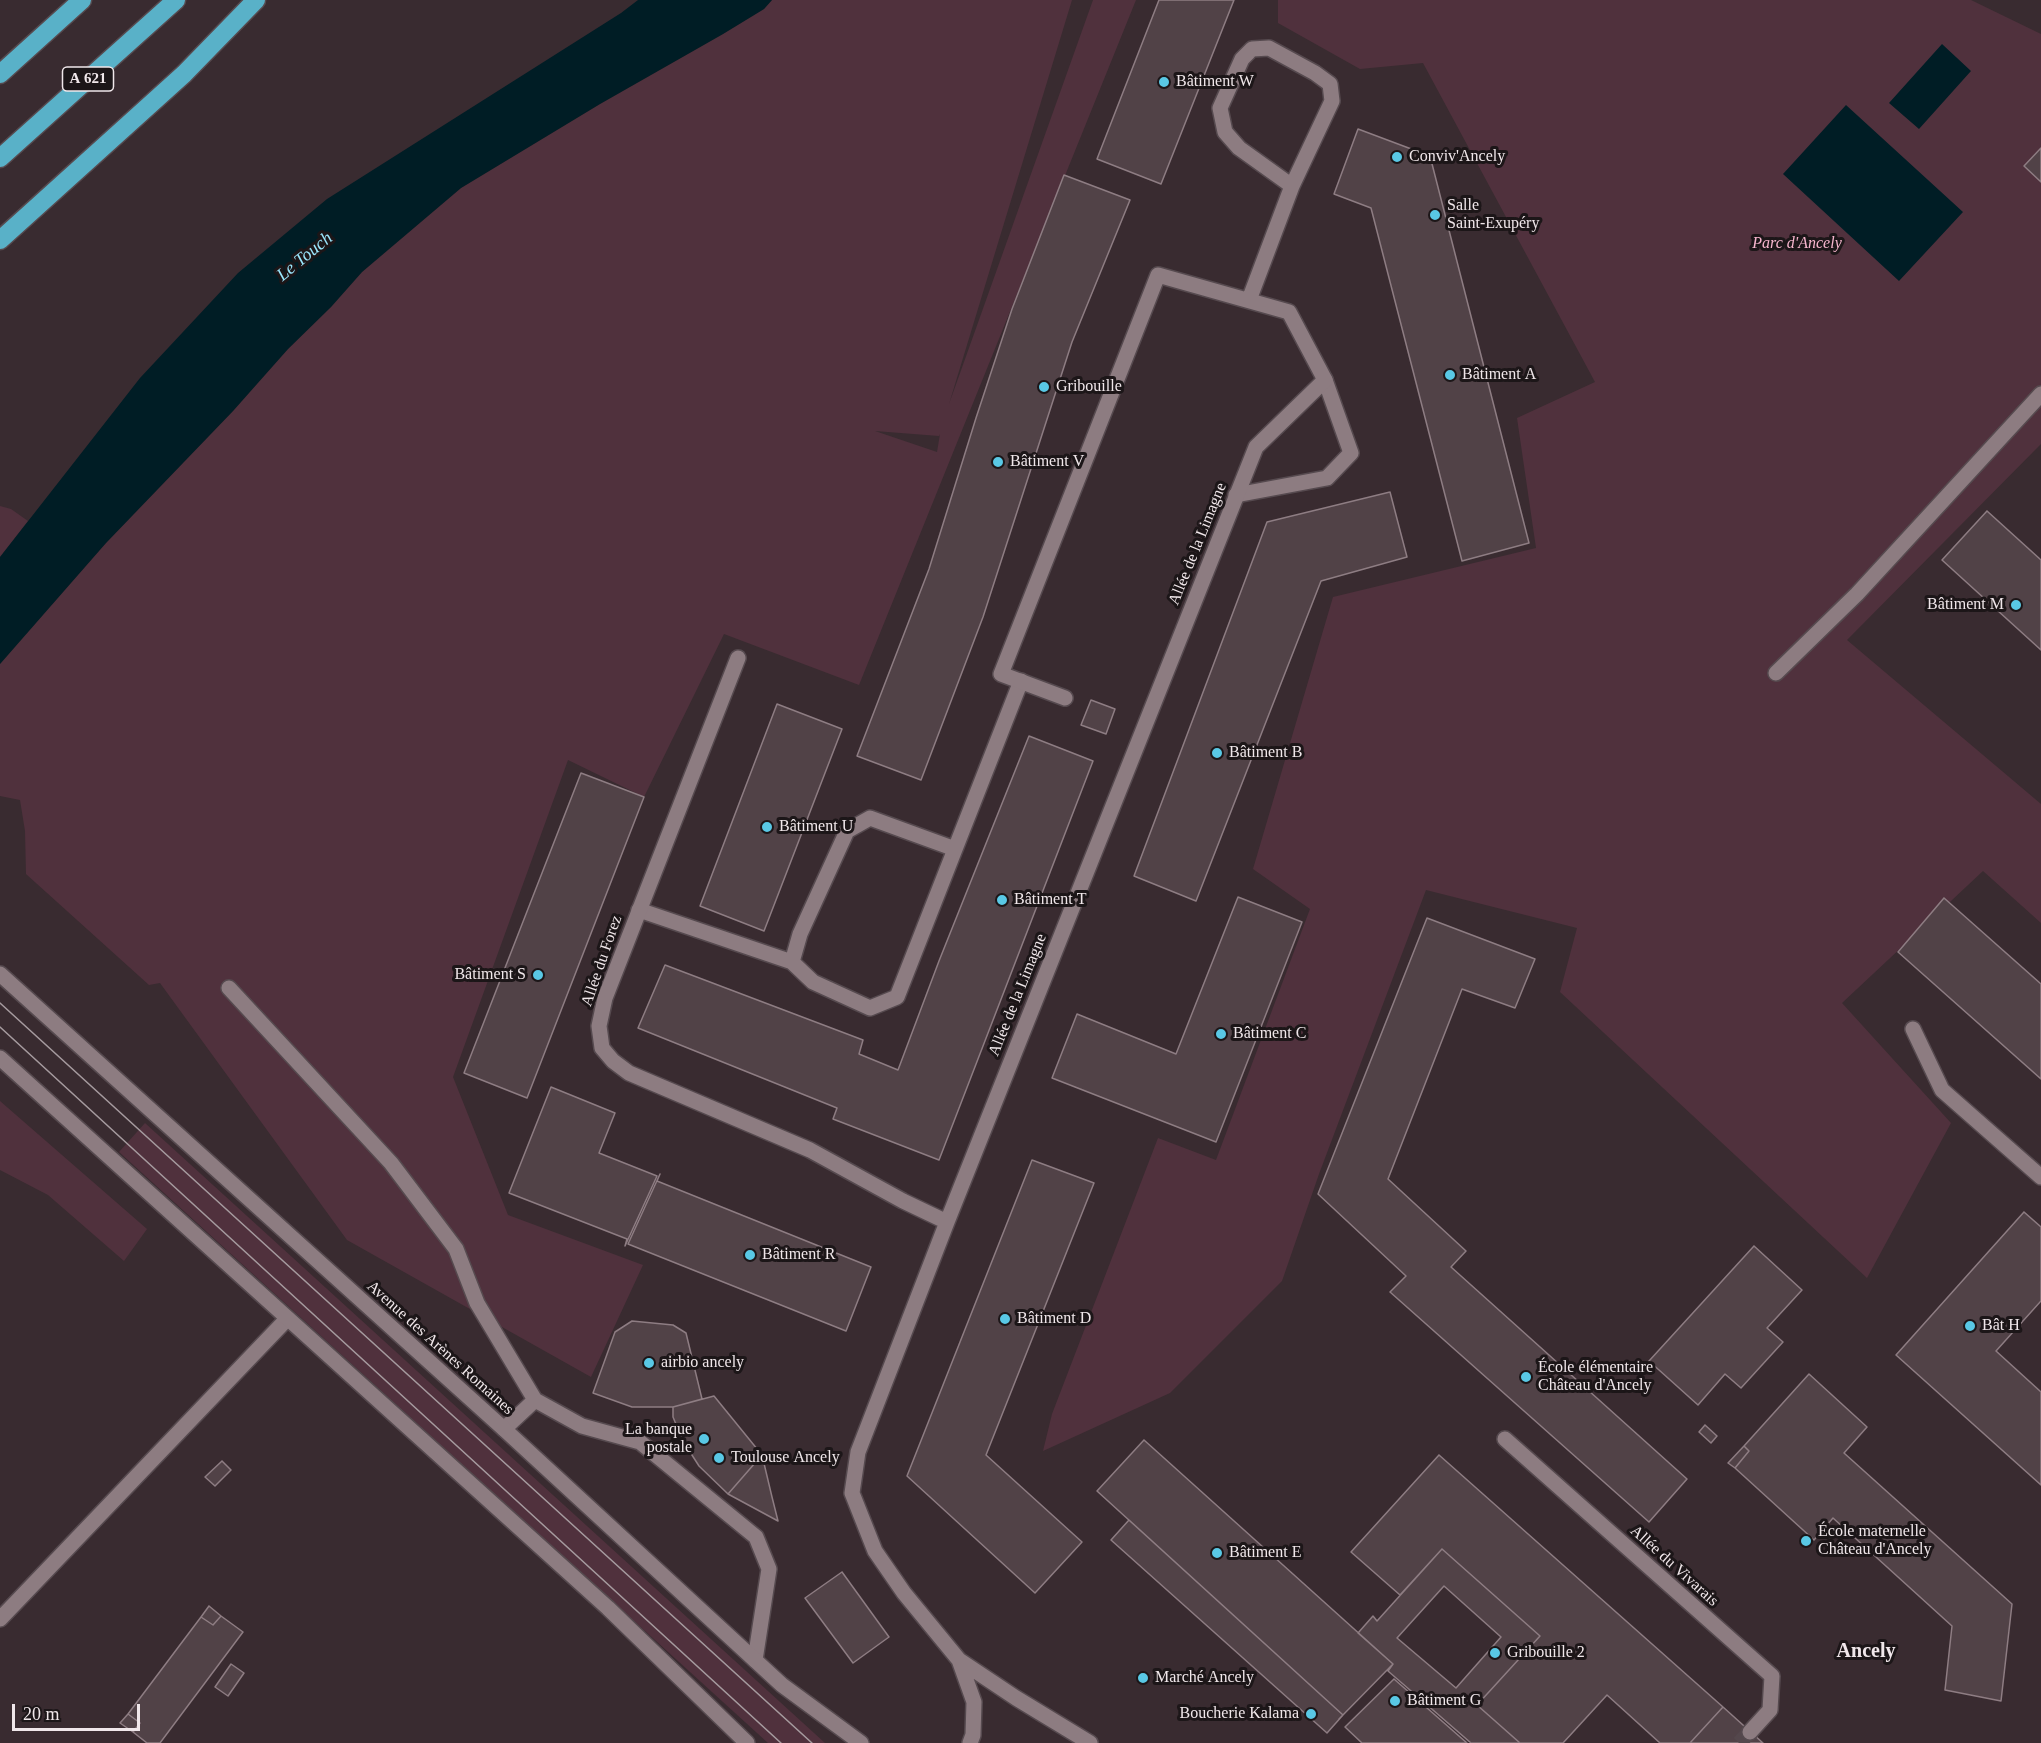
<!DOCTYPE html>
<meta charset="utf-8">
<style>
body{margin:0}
#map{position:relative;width:2041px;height:1743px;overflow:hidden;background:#392b30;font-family:Georgia,serif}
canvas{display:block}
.scale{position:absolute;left:12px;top:1704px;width:128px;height:27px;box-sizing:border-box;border:3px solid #f0e7ea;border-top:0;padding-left:8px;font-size:18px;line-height:21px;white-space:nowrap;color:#f0e7ea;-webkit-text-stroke:4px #1c1618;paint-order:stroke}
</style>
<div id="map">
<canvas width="2041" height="1743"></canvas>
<div class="scale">20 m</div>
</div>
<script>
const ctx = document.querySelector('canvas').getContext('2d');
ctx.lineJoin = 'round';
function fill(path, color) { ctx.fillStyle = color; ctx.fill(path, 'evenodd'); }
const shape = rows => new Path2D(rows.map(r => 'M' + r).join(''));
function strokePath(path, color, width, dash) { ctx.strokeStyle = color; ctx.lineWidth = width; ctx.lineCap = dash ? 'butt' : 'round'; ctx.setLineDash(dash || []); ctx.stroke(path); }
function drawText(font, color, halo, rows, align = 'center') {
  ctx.font = font + ' Georgia,serif'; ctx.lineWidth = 6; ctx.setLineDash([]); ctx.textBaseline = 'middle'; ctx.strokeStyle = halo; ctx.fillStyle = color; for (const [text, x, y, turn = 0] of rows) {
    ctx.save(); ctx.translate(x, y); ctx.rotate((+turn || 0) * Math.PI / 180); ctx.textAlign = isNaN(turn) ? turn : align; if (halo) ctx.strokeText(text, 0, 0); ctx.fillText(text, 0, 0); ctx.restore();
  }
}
fill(shape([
 [772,0,1072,0,949,404,1093,0,1136,0,859,685,724,634,644,797,568,760,453,1077,508,1215,643,1265,591,1377,347,1240,160,983,149,985,26,874,25,831,20,800,0,796,0,664,106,543,233,411,288,349,331,307,362,272,461,188,600,104,723,34,764,9],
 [875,431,939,436,940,434,937,452],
 [1278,0,1971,0,2041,34,2041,444,1847,640,2041,804,2041,923,1983,871,1842,1003,1951,1123,1867,1278,1560,992,1577,928,1426,890,1319,1174,1282,1281,1170,1393,1043,1451,1052,1414,1158,1138,1216,1160,1310,909,1253,869,1333,597,1536,548,1517,418,1595,382,1423,63,1360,69,1278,23],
 [0,506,11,509,28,521,0,557],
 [0,1101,147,1229,124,1261,48,1195,0,1170],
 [145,1123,825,1743,768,1743,119,1152]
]), '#50313d');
fill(shape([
 [638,0,772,0,764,9,723,34,600,104,461,188,362,272,331,307,288,349,233,411,106,543,0,664,0,557,140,378,238,273,327,199,621,13],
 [1942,44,1971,71,1919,129,1889,103],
 [1846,105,1963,212,1899,281,1783,174]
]), '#001d25');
const building = shape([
 [1159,0,1234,0,1161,184,1097,159,1159,0],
 [1358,129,1430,156,1529,543,1462,561,1371,208,1334,194,1358,129],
 [2041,148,2041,182,2024,166,2041,148],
 [1064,175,1130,200,1072,342,983,617,921,780,857,756,929,569,976,418,1012,309,1064,175],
 [1390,492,1407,557,1321,581,1196,901,1134,876,1267,522,1390,492],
 [1987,511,2041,560,2041,650,1942,560,1987,511],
 [1091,700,1115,709,1106,734,1081,725,1091,700],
 [777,704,842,729,764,931,700,906,777,704],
 [1029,736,1093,761,939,1160,833,1119,837,1108,638,1028,665,965,863,1040,859,1054,898,1070,939,961,1029,736],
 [581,773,644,797,527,1098,464,1073,581,773],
 [1238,897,1302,922,1216,1142,1052,1078,1077,1014,1176,1054,1238,897],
 [1944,898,2041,984,2041,1079,1898,952,1944,898],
 [1427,918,1535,959,1515,1008,1462,989,1388,1179,1466,1251,1451,1267,1687,1479,1649,1522,1390,1292,1406,1276,1318,1194,1427,918],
 [551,1087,615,1113,599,1153,657,1176,625,1246,627,1239,509,1193,551,1087],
 [1032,1160,1094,1183,986,1455,1082,1542,1035,1593,907,1476,1032,1160],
 [660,1174,657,1181,871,1267,846,1331,628,1244,660,1174],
 [2024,1212,2041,1227,2041,1301,1996,1351,2041,1392,2041,1485,1896,1355,2024,1212],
 [1754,1246,1802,1290,1767,1328,1783,1342,1741,1388,1725,1374,1698,1405,1649,1361,1754,1246],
 [632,1321,673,1325,686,1333,702,1399,673,1407,632,1407,593,1393,615,1332,632,1321],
 [1809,1374,1867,1427,1844,1453,2012,1604,2001,1701,1945,1690,1952,1626,1833,1518,1814,1540,1735,1468,1749,1451,1744,1446,1809,1374],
 [714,1396,762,1455,728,1494,699,1466,683,1441,673,1417,673,1407,714,1396],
 [1705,1425,1717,1436,1711,1443,1699,1432,1705,1425],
 [1144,1440,1393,1664,1339,1719,1343,1715,1097,1491,1144,1440],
 [1744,1446,1749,1451,1735,1468,1728,1463,1744,1446],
 [762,1455,772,1497,778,1521,728,1494,762,1455],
 [1439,1455,1723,1707,1690,1743,1660,1743,1607,1695,1563,1743,1520,1743,1477,1705,1540,1636,1442,1549,1400,1595,1351,1552,1439,1455],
 [222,1461,231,1470,215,1486,205,1477,222,1461],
 [1129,1520,1343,1715,1327,1733,1111,1540,1129,1520],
 [1442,1549,1540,1636,1477,1705,1520,1743,1471,1743,1388,1671,1393,1664,1358,1633,1373,1616,1377,1621,1442,1549],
 [1444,1586,1501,1637,1456,1688,1397,1638,1444,1586],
 [842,1572,889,1637,853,1663,805,1598,842,1572],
 [209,1606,221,1616,213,1625,201,1617,209,1606],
 [221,1616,243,1632,160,1743,147,1743,133,1732,140,1723,128,1714,201,1617,213,1625,221,1616],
 [231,1664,244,1673,228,1696,215,1687,231,1664],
 [1394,1679,1467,1743,1362,1743,1345,1727,1394,1679],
 [1723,1707,1763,1743,1690,1743,1723,1707],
 [128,1714,140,1723,133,1732,120,1723,128,1714]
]);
fill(building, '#514247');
strokePath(building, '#8e7d83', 1.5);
strokePath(shape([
 [1739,1743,1750,1732]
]), '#54474c', 15, [15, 8]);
const lane = shape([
 [1236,495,1327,478,1351,453,1325,380],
 [1776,673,1857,594,2041,394],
 [639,910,792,962,813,982,870,1008,897,997,1021,681],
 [792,962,800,934,847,831,870,818,955,849],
 [229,988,391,1163,456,1249,477,1303,535,1400,582,1426,640,1442,756,1537,769,1569,755,1660],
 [504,1429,535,1400]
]);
const street = shape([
 [1249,300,1292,186,1332,101,1330,84,1315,73,1269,48,1252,49,1242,59,1220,108,1225,132,1239,148,1292,186],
 [738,658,605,998,599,1026,602,1048,613,1061,629,1073,810,1150,903,1201,947,1222],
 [1913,1029,1942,1090,2041,1177],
 [1505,1439,1772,1676,1770,1710,1750,1732],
 [0,1619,287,1319],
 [959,1660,1016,1698,1090,1743],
 [970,1743,973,1735,974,1702,959,1660,904,1593,875,1551,852,1493,858,1452,947,1222,1256,447,1325,380,1289,312,1158,275,1001,674,1065,698]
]);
const secondary = shape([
 [0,974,504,1429,782,1685,861,1743],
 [0,1058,608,1608,747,1743]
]);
const highway = shape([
 [0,74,82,0],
 [0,158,176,0],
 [0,240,184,74,256,0]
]);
strokePath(lane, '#564a4f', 18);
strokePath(street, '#564a4f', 18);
strokePath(secondary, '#564a4f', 18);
strokePath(highway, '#564a4f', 21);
strokePath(lane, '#8d7c81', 15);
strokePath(street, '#8d7c81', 15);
strokePath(secondary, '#8d7c81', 15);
strokePath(highway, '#59b1c8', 18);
strokePath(shape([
 [0,1003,812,1743],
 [0,1027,781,1743]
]), '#a69b9f', 1.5);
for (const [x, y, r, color] of [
 [1164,82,6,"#59c8e5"],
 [1397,157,6,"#59c8e5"],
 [1435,215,6,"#59c8e5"],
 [1450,375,6,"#59c8e5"],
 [1044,387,6,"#59c8e5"],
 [998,462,6,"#59c8e5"],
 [2016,605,6,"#59c8e5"],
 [1217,753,6,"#59c8e5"],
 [767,827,6,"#59c8e5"],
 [1002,900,6,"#59c8e5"],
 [538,975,6,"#59c8e5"],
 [1221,1034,6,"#59c8e5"],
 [750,1255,6,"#59c8e5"],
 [1005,1319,6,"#59c8e5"],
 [1970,1326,6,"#59c8e5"],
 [649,1363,6,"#59c8e5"],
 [1526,1377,6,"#59c8e5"],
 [704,1439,6,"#59c8e5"],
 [719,1458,6,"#59c8e5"],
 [1806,1541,6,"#59c8e5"],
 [1217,1553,6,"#59c8e5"],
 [1495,1653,6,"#59c8e5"],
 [1143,1678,6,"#59c8e5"],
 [1395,1701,6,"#59c8e5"],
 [1311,1714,6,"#59c8e5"]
]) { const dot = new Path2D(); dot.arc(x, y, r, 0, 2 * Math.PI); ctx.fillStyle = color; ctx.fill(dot); strokePath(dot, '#1c1618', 2); }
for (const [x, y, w] of [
 [88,79,51]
]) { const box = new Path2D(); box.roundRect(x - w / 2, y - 12, w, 24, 4.5); ctx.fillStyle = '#1c1618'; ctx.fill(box); strokePath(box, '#f0e7ea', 1.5); }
drawText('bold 15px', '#f0e7ea', null, [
 ["A 621",88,79]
]);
drawText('16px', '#f0e7ea', '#1c1618', [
 ["Bâtiment W",1176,82],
 ["Conviv'Ancely",1409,157],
 ["Salle",1447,206],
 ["Saint-Exupéry",1447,224],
 ["Bâtiment A",1462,375],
 ["Gribouille",1056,387],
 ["Bâtiment V",1010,462],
 ["Bâtiment M",2004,605,"right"],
 ["Bâtiment B",1229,753],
 ["Bâtiment U",779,827],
 ["Bâtiment T",1014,900],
 ["Bâtiment S",526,975,"right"],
 ["Bâtiment C",1233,1034],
 ["Bâtiment R",762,1255],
 ["Bâtiment D",1017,1319],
 ["Bât H",1982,1326],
 ["airbio ancely",661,1363],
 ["École élémentaire",1538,1368],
 ["Château d'Ancely",1538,1386],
 ["La banque",692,1430,"right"],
 ["postale",692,1448,"right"],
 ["Toulouse Ancely",731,1458],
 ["École maternelle",1818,1532],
 ["Château d'Ancely",1818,1550],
 ["Bâtiment E",1229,1553],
 ["Gribouille 2",1507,1653],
 ["Marché Ancely",1155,1678],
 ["Bâtiment G",1407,1701],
 ["Boucherie Kalama",1299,1714,"right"]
], 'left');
drawText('italic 16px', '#f6b5cd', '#1c1618', [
 ["Parc d'Ancely",1797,244]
]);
drawText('16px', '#f0e7ea', '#1c1618', [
 ["Allée de la Limagne",1198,544,-68],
 ["Allée du Forez",602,961,-71],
 ["Allée de la Limagne",1018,995,-68],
 ["Avenue des Arènes Romaines",440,1348,42],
 ["Allée du Vivarais",1674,1566,42]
]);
drawText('italic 18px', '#9be6fc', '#1c1618', [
 ["Le Touch",305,257,-39]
]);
drawText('bold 20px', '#f0e7ea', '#1c1618', [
 ["Ancely",1866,1652]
]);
</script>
